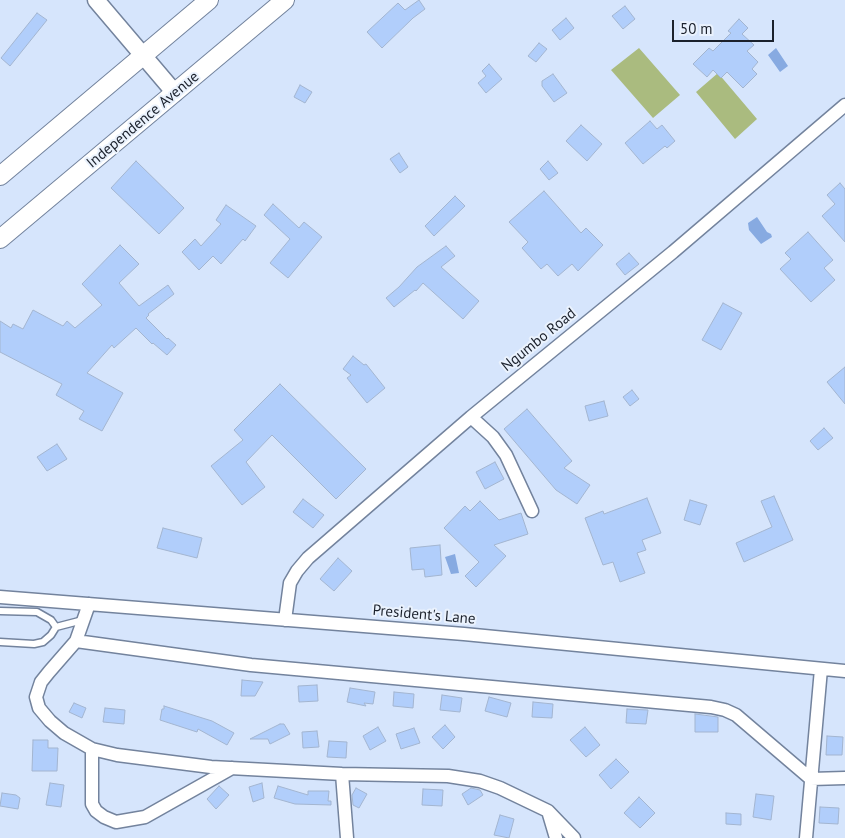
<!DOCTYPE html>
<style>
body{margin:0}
#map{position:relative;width:845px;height:838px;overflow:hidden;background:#d6e5fc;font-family:"PT Sans",sans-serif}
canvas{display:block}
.scale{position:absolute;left:672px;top:20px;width:102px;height:22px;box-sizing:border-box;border:2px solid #1b212c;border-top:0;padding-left:6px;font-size:15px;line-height:18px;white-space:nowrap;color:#1b212c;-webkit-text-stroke:4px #eaf2fd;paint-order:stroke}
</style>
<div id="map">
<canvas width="845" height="838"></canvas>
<div class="scale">50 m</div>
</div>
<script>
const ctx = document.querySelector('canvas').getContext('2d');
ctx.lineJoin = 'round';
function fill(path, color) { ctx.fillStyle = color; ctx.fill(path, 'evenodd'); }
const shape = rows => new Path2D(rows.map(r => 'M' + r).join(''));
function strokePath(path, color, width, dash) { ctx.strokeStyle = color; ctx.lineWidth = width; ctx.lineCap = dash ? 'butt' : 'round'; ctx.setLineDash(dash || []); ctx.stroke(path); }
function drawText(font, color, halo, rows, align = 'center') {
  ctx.font = font + ' "PT Sans",sans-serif'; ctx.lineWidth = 4; ctx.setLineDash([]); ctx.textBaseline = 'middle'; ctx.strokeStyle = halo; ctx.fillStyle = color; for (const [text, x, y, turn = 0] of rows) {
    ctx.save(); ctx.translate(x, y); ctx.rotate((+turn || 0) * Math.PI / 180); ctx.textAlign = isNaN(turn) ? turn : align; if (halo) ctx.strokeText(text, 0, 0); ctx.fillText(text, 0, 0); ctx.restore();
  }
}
fill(shape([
 [639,48,680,95,653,118,611,70],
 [718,73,757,119,735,139,696,92]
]), '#aabb7f');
fill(shape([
 [776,48,788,66,780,72,768,55],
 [757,217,767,232,771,234,772,237,761,244,749,230,748,223],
 [455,554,459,573,451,574,445,557]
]), '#87aae1');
const building = shape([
 [419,0,425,9,413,18,382,48,367,32,398,3,405,10,419,0],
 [625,6,635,19,623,29,612,16,625,6],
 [37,13,47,20,10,66,1,58,37,13],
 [566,18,574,28,560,40,552,30,566,18],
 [739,19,748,28,742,34,754,45,747,51,758,62,752,69,757,74,743,88,727,72,721,78,713,70,707,77,693,64,709,48,713,51,731,33,728,31,739,19],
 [539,43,547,49,536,62,528,56,539,43],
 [489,64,502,79,486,93,478,83,486,76,482,71,489,64],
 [553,74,567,93,554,102,542,86,542,81,553,74],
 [300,85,312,92,305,103,294,97,300,85],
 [650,121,657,129,662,125,675,141,667,148,665,146,643,164,625,143,650,121],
 [581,125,602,144,587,161,566,141,581,125],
 [399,153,408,167,400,173,390,159,399,153],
 [136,161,184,208,159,234,111,188,136,161],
 [548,161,558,173,549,180,540,169,548,161],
 [840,183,845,189,845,242,822,216,835,204,827,195,840,183],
 [544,191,581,233,586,228,603,245,578,271,572,264,558,276,547,264,541,269,522,248,528,242,509,222,544,191],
 [455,196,465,206,434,236,425,226,455,196],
 [273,204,299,228,304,222,322,237,288,278,270,263,290,239,264,215,273,204],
 [226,205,256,226,245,241,243,239,221,264,213,256,199,270,182,252,195,239,201,246,221,224,216,220,226,205],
 [808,232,833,260,824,268,835,280,811,302,780,269,791,259,785,253,808,232],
 [120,245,139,264,119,283,139,306,168,285,174,294,148,314,149,315,146,318,167,339,168,338,176,345,167,355,153,343,152,344,136,328,114,348,112,345,87,373,123,393,102,431,79,419,84,411,56,395,62,384,0,352,0,321,11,328,13,324,23,329,33,310,63,326,67,321,75,328,102,305,82,284,120,245],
 [446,246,455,256,441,267,479,301,463,319,423,283,416,291,415,290,394,307,386,298,399,287,417,267,446,246],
 [629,253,639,264,625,275,616,264,629,253],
 [723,303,742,313,721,350,702,340,723,303],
 [353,356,364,365,366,364,385,388,367,403,347,378,351,375,343,369,353,356],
 [845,367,845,404,827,382,845,367],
 [280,384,366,469,336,499,272,435,246,462,265,487,242,505,211,466,243,440,234,430,280,384],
 [632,390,639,399,630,406,623,397,632,390],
 [604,401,608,416,589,421,585,406,604,401],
 [527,409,572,461,564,468,590,485,577,504,556,490,504,429,527,409],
 [824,428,833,438,818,450,810,441,824,428],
 [57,444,67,459,47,471,37,457,57,444],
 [495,462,504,479,485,489,476,472,495,462],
 [774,496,793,540,744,562,736,543,772,527,761,501,774,496],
 [647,498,661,533,642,540,646,550,637,553,645,573,620,582,613,562,603,565,585,518,603,511,604,514,647,498],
 [303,499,324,515,313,528,293,512,303,499],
 [690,500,707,505,700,525,684,520,690,500],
 [480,501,499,520,521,513,528,534,494,545,506,556,476,587,465,576,479,562,444,528,465,506,470,511,480,501],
 [163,528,202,538,197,558,157,548,163,528],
 [440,545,442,575,425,577,424,569,412,570,410,548,440,545],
 [338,558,352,571,334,591,320,579,338,558],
 [242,680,263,682,255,696,241,696,242,680],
 [317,685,318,701,299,702,298,686,317,685],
 [350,688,375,692,373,704,364,703,366,706,347,702,350,688],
 [394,692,414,694,413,708,393,706,394,692],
 [442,695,462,698,460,712,440,710,442,695],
 [489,697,511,703,507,717,485,711,489,697],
 [533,702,553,704,552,718,532,717,533,702],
 [74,703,86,708,82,718,69,712,74,703],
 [164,706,212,721,234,733,227,745,198,729,197,732,160,720,162,709,164,709,164,706],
 [105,708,125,710,124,724,103,722,105,708],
 [627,709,648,710,646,724,626,723,627,709],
 [695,714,718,717,718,732,695,732,695,714],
 [280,724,284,724,290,734,270,744,268,739,250,739,280,724],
 [445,725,455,737,443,749,432,737,445,725],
 [378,727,386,741,370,750,363,736,378,727],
 [585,727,600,745,586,757,570,740,585,727],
 [414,728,420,743,401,749,396,734,414,728],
 [317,731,319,747,303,748,302,732,317,731],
 [827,736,843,737,842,755,826,755,827,736],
 [33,740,48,740,48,748,58,748,57,771,32,771,33,740],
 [329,741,347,742,346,758,327,757,329,741],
 [616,759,629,772,611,789,599,775,616,759],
 [50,783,64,785,61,807,46,805,50,783],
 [262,783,264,798,253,802,249,787,262,783],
 [219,786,229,795,216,809,207,799,219,786],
 [278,786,308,795,308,791,329,791,328,801,331,801,331,805,295,804,274,798,278,786],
 [356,788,367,794,359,808,353,805,352,795,356,788],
 [471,788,480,790,483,795,468,805,462,794,471,788],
 [423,789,443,790,442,806,422,805,423,789],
 [2,793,16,795,20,798,18,809,0,806,2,793],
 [756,794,774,796,771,820,753,817,756,794],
 [639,797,655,813,640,828,624,813,639,797],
 [820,807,839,808,838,824,819,823,820,807],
 [726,813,741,814,741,825,726,824,726,813],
 [500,815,514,819,509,838,494,835,500,815]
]);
fill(building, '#b1cefb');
strokePath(building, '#a3b5d0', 1);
const service = shape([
 [0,611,37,612,51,620,56,627],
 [0,642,34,644,43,642,51,635,56,627,83,620]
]);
const minor = shape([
 [471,417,493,437,506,455,532,511],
 [0,597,464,634,845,671],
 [89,604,76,641,49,672,41,682,36,697,39,708,50,721,64,733,92,749,117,755,211,767,342,774,448,776,480,781,500,788,548,811,574,838],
 [285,620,290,583,297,571,308,558,471,417,673,252,845,105],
 [76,641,251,665,711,707,725,710,736,715,811,779,845,778],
 [92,749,92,804,96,811,104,817,116,822,145,817,232,768],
 [342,774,347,838],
 [548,811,556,838],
 [806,838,821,669]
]);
const tertiary = shape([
 [96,0,175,93]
]);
const secondary = shape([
 [0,176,209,0],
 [0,239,285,0]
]);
strokePath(service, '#73839d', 9);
strokePath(minor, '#73839d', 15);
strokePath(tertiary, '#73839d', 19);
strokePath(secondary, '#73839d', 20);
strokePath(service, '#fff', 6);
strokePath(minor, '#fff', 12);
strokePath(tertiary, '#fff', 16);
strokePath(secondary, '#fff', 18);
drawText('15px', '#1b212c', '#eaf2fd', [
 ["Independence Avenue",143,120,-40],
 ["Ngumbo Road",539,340,-39],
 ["President's Lane",424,615,5]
]);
</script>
